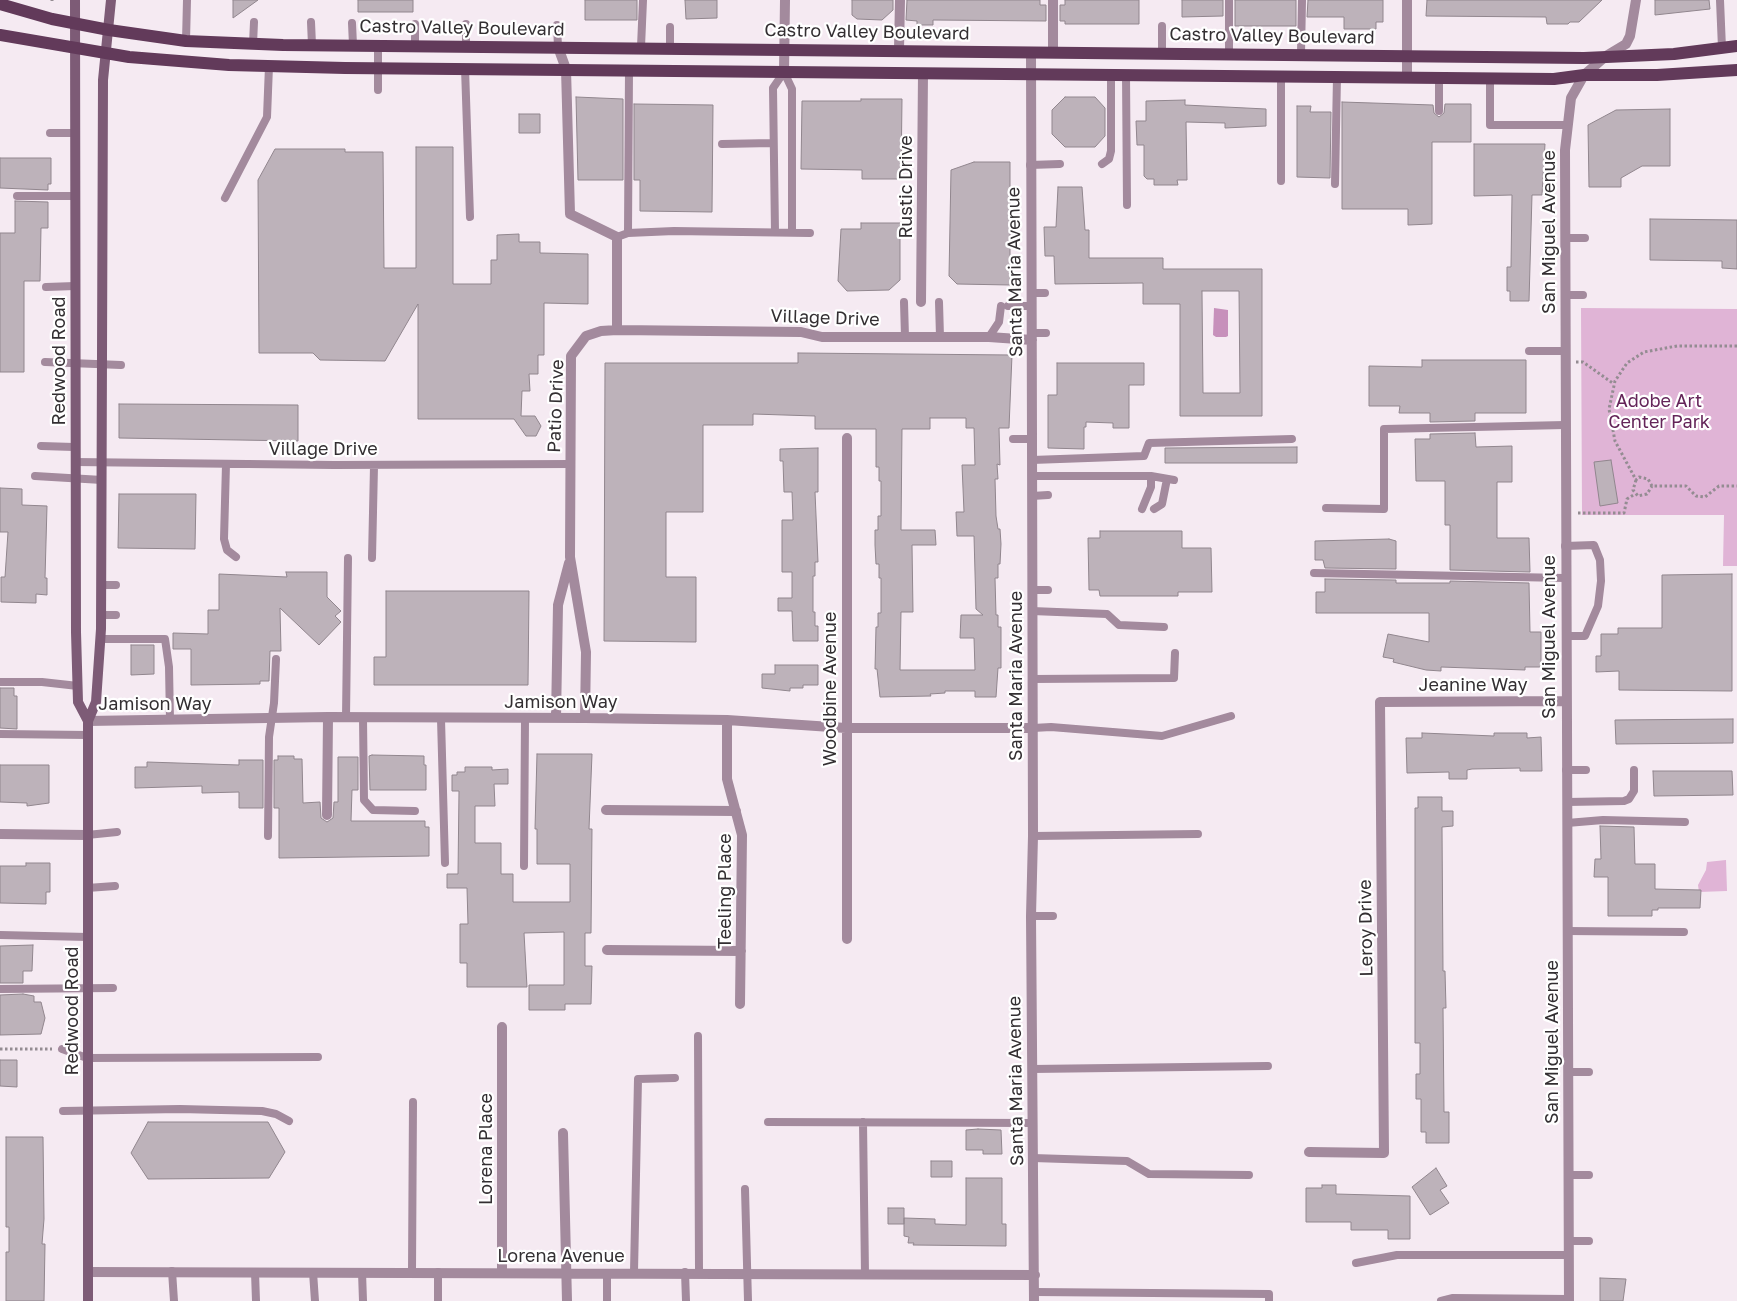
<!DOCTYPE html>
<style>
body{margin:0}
canvas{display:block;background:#f5eaf2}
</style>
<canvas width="1737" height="1301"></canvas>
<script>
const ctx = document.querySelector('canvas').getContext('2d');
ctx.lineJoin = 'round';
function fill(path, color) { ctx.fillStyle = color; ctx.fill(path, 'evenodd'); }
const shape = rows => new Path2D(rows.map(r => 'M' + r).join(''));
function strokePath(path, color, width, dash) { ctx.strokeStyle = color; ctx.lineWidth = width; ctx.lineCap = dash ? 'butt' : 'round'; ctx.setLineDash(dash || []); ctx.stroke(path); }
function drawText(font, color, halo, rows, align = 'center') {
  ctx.font = font + ' "Golos Text",sans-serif'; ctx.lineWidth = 4.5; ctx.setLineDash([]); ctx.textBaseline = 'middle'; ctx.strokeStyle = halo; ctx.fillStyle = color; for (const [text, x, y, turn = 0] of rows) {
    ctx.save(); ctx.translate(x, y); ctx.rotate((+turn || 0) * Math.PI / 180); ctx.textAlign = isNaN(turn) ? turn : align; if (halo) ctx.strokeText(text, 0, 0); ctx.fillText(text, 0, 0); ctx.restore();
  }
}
fill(shape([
 [1581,308,1737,309,1737,566,1723,566,1724,515,1582,515],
 [1726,860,1727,891,1699,892,1698,885,1706,870,1707,862]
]), '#e0b4d6');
fill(shape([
 [1214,308,1228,310,1228,336,1226,337,1216,337,1213,335]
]), '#c790bb');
const building = shape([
 [233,0,258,0,233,18,233,0],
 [358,0,413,0,413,12,358,12,358,0],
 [585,0,637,0,637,20,585,20,585,0],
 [685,0,717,0,717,18,686,19,685,0],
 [852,0,893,0,893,10,882,20,857,19,852,15,852,0],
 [907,0,1040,0,1040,5,1046,5,1046,21,933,20,933,25,917,25,917,21,906,20,907,0],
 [1065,0,1139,0,1139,24,1065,24,1065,21,1060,21,1060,5,1065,5,1065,0],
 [1182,0,1223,0,1223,16,1182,17,1182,0],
 [1235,0,1296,0,1296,26,1235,26,1235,0],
 [1308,0,1383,0,1383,22,1376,22,1376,29,1344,29,1344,17,1307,17,1308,0],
 [1427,0,1602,0,1579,22,1570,22,1568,24,1547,24,1546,17,1426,16,1427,0],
 [1655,0,1709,0,1710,9,1655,15,1655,0],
 [576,97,623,99,623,180,578,180,576,97],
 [1065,97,1095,97,1105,108,1105,136,1095,147,1065,147,1052,134,1052,110,1065,97],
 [861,99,902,99,901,179,862,179,862,170,801,169,802,101,861,101,861,99],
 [1185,100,1185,105,1266,109,1266,126,1225,128,1225,123,1186,122,1187,180,1177,180,1178,185,1154,185,1154,179,1147,179,1144,176,1144,145,1137,145,1136,121,1146,121,1146,101,1185,100],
 [1342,102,1433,105,1434,113,1439,117,1444,113,1445,104,1471,104,1471,142,1432,142,1432,224,1408,225,1408,209,1342,209,1342,102],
 [634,104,713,105,712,212,640,211,640,180,634,180,634,104],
 [1297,106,1311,106,1310,112,1331,112,1330,178,1297,177,1297,106],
 [1670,109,1670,166,1642,166,1621,178,1621,187,1589,187,1588,125,1616,110,1670,109],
 [519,114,540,114,540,133,519,133,519,114],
 [1474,144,1545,144,1542,195,1532,195,1529,301,1510,301,1510,291,1507,291,1507,267,1511,267,1512,195,1474,196,1474,144],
 [416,147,453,147,453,284,491,284,491,260,497,260,497,235,519,234,519,242,540,242,540,253,588,254,588,304,544,303,544,355,538,355,538,374,529,374,530,391,522,391,521,416,535,416,541,426,536,436,526,436,514,419,418,419,418,304,385,361,320,360,313,353,259,353,258,180,275,149,345,149,345,152,383,152,384,268,416,268,416,147],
 [0,158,51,158,51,184,48,184,48,190,0,188,0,158],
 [974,162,1010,162,1010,285,957,284,949,276,951,170,974,162],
 [1058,187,1082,187,1085,230,1089,230,1089,258,1163,258,1163,269,1262,269,1262,416,1180,416,1180,304,1143,304,1143,283,1055,284,1054,256,1045,256,1044,227,1056,227,1058,187],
 [1202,291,1239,291,1240,393,1203,393,1202,291],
 [15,201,48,202,48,228,41,228,40,281,24,281,24,372,0,372,0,233,15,233,15,201],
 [1650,219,1737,220,1737,269,1722,268,1722,261,1650,260,1650,219],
 [861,223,900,223,900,280,889,290,847,291,838,281,841,229,861,229,861,223],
 [798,353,1012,355,1009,428,999,428,1000,465,997,464,998,479,995,479,996,516,998,529,1000,529,1001,544,1000,564,998,564,998,578,995,578,996,615,998,615,998,627,1001,627,1001,668,998,668,996,697,975,697,975,691,945,691,945,693,930,694,931,696,880,697,877,669,875,669,876,627,878,627,878,613,881,613,881,578,879,578,879,564,876,564,875,545,875,530,878,530,878,516,881,516,881,481,879,481,879,467,876,467,876,429,815,429,815,416,753,414,753,425,703,425,703,512,666,512,666,577,696,577,696,642,604,641,605,363,798,363,798,353],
 [930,418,966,418,966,428,974,428,975,465,962,465,964,512,956,512,957,536,974,536,976,609,983,615,961,615,960,638,974,638,975,670,900,670,901,612,913,612,912,545,936,545,935,530,901,530,902,429,930,429,930,418],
 [1422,360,1526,360,1526,413,1475,413,1475,421,1430,422,1430,413,1399,413,1400,406,1369,406,1369,366,1422,367,1422,360],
 [1057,363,1144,363,1144,385,1129,385,1129,428,1113,428,1113,423,1086,422,1086,427,1084,427,1084,449,1048,448,1048,395,1057,395,1057,363],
 [119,404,298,405,298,441,119,438,119,404],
 [1475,433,1476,447,1512,446,1512,482,1497,482,1497,538,1529,538,1530,572,1450,570,1450,525,1445,525,1445,481,1416,481,1415,439,1430,439,1430,434,1475,433],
 [1297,447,1297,463,1165,463,1165,448,1297,447],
 [818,448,818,492,815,492,818,562,815,562,815,576,813,576,813,612,815,612,815,626,818,626,818,641,793,641,792,611,778,611,778,598,792,598,792,572,782,572,782,520,793,520,792,492,784,492,783,461,780,461,780,449,818,448],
 [1611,460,1618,503,1600,506,1594,462,1611,460],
 [0,488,22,489,22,505,47,506,45,578,47,578,47,595,36,594,36,603,1,602,1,577,5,577,8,532,0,532,0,488],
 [119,494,196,494,195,549,118,548,119,494],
 [1100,531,1182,531,1182,548,1211,548,1212,592,1178,592,1178,596,1100,596,1099,590,1089,590,1088,538,1100,538,1100,531],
 [1389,539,1396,541,1396,569,1325,568,1323,560,1315,560,1315,541,1389,539],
 [286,572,327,572,327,597,341,611,335,616,341,622,319,645,280,608,281,651,270,651,269,681,260,681,260,684,191,685,191,649,173,649,173,633,208,634,208,610,219,610,219,574,287,577,286,572],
 [1732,574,1732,691,1619,690,1619,671,1596,672,1596,656,1601,656,1601,634,1618,634,1618,628,1662,628,1662,575,1732,574],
 [1325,579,1396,580,1396,583,1450,583,1450,581,1529,583,1530,632,1541,632,1541,667,1525,667,1525,670,1441,667,1441,671,1426,670,1393,662,1394,659,1383,657,1388,634,1429,642,1429,613,1316,613,1316,592,1325,592,1325,579],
 [386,591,529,591,528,685,374,685,374,657,386,657,386,591],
 [131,645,154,645,154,674,131,675,131,645],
 [775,665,818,665,818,685,803,685,803,688,790,688,790,691,762,688,762,674,775,674,775,665],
 [0,688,14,688,14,696,17,696,17,729,0,728,0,688],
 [1733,719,1733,743,1616,744,1615,720,1733,719],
 [1422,733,1494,736,1494,733,1527,733,1527,738,1541,737,1542,771,1520,771,1520,768,1472,769,1467,770,1467,779,1449,779,1449,772,1407,773,1406,738,1422,738,1422,733],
 [537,754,592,754,589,829,592,829,591,933,585,933,585,966,592,966,591,1004,565,1004,565,1010,529,1010,529,985,564,985,564,932,524,933,527,987,467,987,467,963,460,963,460,924,468,924,467,888,447,888,447,874,458,874,459,791,452,791,452,775,457,775,457,772,465,772,465,767,492,767,492,770,508,769,508,784,494,784,495,806,475,806,475,843,501,843,501,874,513,874,513,902,570,902,570,864,537,864,537,829,535,829,537,754],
 [372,755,424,756,424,765,426,765,426,790,370,790,369,756,372,755],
 [278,756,294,756,294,759,302,759,303,803,320,802,321,818,327,822,333,818,334,802,338,802,338,757,358,757,358,790,352,790,351,821,425,821,425,827,429,827,429,856,279,858,279,808,274,808,274,760,278,760,278,756],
 [239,760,263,760,263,808,239,808,239,792,202,793,202,786,135,788,135,767,147,767,147,762,239,765,239,760],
 [0,765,49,765,49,803,27,806,27,803,0,802,0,765],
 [1653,771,1732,771,1733,795,1654,796,1653,771],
 [1418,797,1442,797,1442,811,1453,811,1453,826,1442,827,1443,971,1445,971,1446,1008,1443,1008,1444,1112,1449,1112,1449,1143,1426,1143,1426,1132,1421,1132,1421,1099,1416,1099,1416,1074,1420,1074,1420,1043,1415,1043,1415,808,1418,808,1418,797],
 [1600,826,1634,827,1635,864,1655,864,1655,889,1701,890,1700,908,1658,908,1658,910,1652,910,1652,916,1608,916,1608,877,1594,877,1595,859,1601,859,1600,826],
 [26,863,50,863,50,892,46,892,46,904,0,903,0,866,26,866,26,863],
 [33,945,32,971,23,971,23,983,0,983,0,946,33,945],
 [23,994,34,996,34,1002,41,1002,45,1018,41,1034,0,1035,0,995,23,994],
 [0,1060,17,1060,17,1087,0,1086,0,1060],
 [148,1122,268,1122,285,1152,269,1178,148,1179,131,1153,148,1122],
 [978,1129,1001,1130,1002,1154,983,1154,983,1150,966,1150,966,1130,978,1129],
 [6,1137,43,1137,44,1219,42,1244,45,1244,44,1301,6,1301,6,1252,9,1252,9,1227,6,1227,6,1137],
 [931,1161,952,1161,952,1177,931,1177,931,1161],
 [1436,1168,1447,1186,1440,1190,1449,1203,1430,1215,1412,1187,1436,1168],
 [966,1178,1002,1178,1002,1224,1006,1224,1006,1246,913,1245,914,1243,908,1243,909,1237,904,1236,904,1218,935,1219,935,1224,966,1225,966,1178],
 [1322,1185,1336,1185,1336,1194,1410,1196,1410,1239,1388,1239,1388,1230,1351,1230,1351,1222,1306,1222,1306,1188,1322,1188,1322,1185],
 [888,1208,904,1208,904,1224,888,1224,888,1208],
 [1600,1278,1626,1279,1623,1301,1600,1301,1600,1278]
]);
fill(building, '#bdb2ba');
strokePath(building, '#91868e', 1);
strokePath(shape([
 [52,0,52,1],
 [1737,346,1677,346,1644,352,1627,363,1615,381,1609,409,1615,441,1636,480,1639,477,1648,479,1652,486,1686,486,1696,496,1705,497,1719,486,1737,486],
 [1576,362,1583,362,1614,384],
 [1636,480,1633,490,1638,496,1647,494,1652,486],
 [1578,513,1624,513,1627,499,1635,494],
 [0,1049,52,1049]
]), '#948c92', 3, [2.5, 2.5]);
strokePath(shape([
 [1229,0,1229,54],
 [1720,0,1722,48],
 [311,22,312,45],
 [352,23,353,45],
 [415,24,415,46],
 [557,25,558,47],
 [670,27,670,48],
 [186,41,187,0],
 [253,44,254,22],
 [466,46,466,24],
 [641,47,643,0],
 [1162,53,1162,26],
 [1301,54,1302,0],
 [465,68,470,217],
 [784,72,792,89,792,232],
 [1126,74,1127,205],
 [1439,77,1439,111],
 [1490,77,1490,125,1567,125],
 [378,90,378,45],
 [50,133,75,133],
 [722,144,772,143],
 [1102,164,1109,159,1111,151,1111,74],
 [1030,165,1060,164],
 [1281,181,1281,76],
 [1335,184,1337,76],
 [17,196,75,196],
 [225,198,267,117,269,66],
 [775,232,773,88,784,72],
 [628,233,629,70],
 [617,237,628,233,674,231,810,233],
 [1565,238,1585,238],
 [46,287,75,286],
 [1032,293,1045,293],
 [1565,295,1583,295],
 [904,302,905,337],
 [939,302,940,337],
 [1008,306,1032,306],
 [1032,333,1046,333],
 [989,337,999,322,1001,306],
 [1529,351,1565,351],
 [45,362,121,365],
 [1013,439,1032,439],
 [41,446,74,447],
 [1032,460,1144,456,1149,443,1292,439],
 [75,462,334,465,571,464],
 [226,464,224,539,227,550,236,557],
 [35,476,102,480],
 [1032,476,1151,476,1174,480],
 [1032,496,1048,495],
 [1326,508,1384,509,1384,429,1565,425],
 [1142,509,1151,487,1151,476],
 [1154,509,1162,504,1167,479],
 [1565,546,1594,545,1600,560,1601,581,1598,606,1585,636,1566,636],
 [372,558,374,466],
 [1314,573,1565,578],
 [102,585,116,585],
 [1032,590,1048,590],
 [1032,611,1107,614,1119,625,1164,627],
 [101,615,116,615],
 [100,639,165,639,169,667,170,720],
 [1032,679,1174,678,1175,653],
 [0,682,42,682,78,686],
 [346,718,348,558],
 [363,718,364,800,373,810,415,811],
 [441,719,445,863],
 [1033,728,1051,727,1162,736,1231,716],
 [0,734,88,735],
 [1566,770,1586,770],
 [1567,802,1624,801,1629,799,1634,791,1634,770],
 [1567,823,1603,820,1685,822],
 [87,835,117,832],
 [268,836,269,737,274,703,276,659],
 [1033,836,1198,834],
 [524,866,525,718],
 [87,888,115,886],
 [1031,916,1053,916],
 [1567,931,1684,932],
 [0,935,88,937],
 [0,989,113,988],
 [698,1036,699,1272],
 [62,1049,87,1058,318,1057],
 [1032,1069,1268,1066],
 [1568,1072,1589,1072],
 [63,1111,180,1109,262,1111,276,1114,289,1121],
 [768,1122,1032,1123],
 [863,1122,865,1274],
 [1033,1158,1127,1161,1149,1174,1249,1175],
 [1569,1175,1589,1175],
 [745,1189,748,1301],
 [1569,1241,1589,1241],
 [1356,1263,1397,1255,1569,1255],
 [172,1271,174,1301],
 [255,1272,256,1301],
 [313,1272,315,1301],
 [362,1272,363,1301],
 [412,1272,413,1102],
 [438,1272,438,1301],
 [634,1272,638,1079,675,1078],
 [685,1272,686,1301],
 [607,1273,607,1301],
 [1035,1292,1269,1294,1269,1301],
 [1441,1301,1453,1298,1569,1299]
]), '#a38a9d', 8);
strokePath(shape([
 [899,50,900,0],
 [1053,52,1053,0]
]), '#a38a9d', 10);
strokePath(shape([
 [558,47,566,69,570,214,617,237,617,330,601,331,586,336,571,356,570,557,586,652,585,718],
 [1031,52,1033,836,1031,916,1034,1301],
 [784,72,785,0],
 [1407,77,1407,0],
 [921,302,923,73],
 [617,330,801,332,822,337,989,337,1032,340],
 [847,438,847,939],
 [556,718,558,605,569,563],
 [727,720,727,779,742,835,740,1004],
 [88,721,328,717,585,718,727,720,846,728,1033,728],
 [606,810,736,811],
 [327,815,328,717],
 [0,834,87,835],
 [607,950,741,951],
 [502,1027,502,1272],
 [563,1133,567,1301],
 [1309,1152,1384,1153,1380,702,1566,701],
 [88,1272,1035,1275],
 [1569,1301,1565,150,1571,98,1584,75,1606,56,1626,44,1630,36,1636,0]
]), '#a38a9d', 10);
strokePath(shape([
 [75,0,76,632,78,702,88,721],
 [88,1301,88,721,96,702,101,629,103,80,111,0]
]), '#7d5b76', 10);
strokePath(shape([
 [0,4,52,19,109,30,186,41,283,45,1584,58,1674,54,1737,46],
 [0,35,129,57,229,65,345,68,1554,79,1584,75,1657,75,1737,70]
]), '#623a5a', 12);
drawText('18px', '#332f32', '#fff', [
 ["Castro Valley Boulevard",462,28,1],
 ["Castro Valley Boulevard",867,32,1],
 ["Castro Valley Boulevard",1272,36,1],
 ["Rustic Drive",906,187,-90],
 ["San Miguel Avenue",1549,232,-90],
 ["Santa Maria Avenue",1015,272,-91],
 ["Village Drive",825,318,2],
 ["Redwood Road",59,361,-90],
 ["Patio Drive",556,406,-88],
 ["Village Drive",323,449],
 ["San Miguel Avenue",1549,637,-90],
 ["Santa Maria Avenue",1016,676,-90],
 ["Jeanine Way",1473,685],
 ["Woodbine Avenue",830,689,-90],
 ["Jamison Way",561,702],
 ["Jamison Way",155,704],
 ["Teeling Place",725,891,-90],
 ["Leroy Drive",1366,928,-91],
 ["Redwood Road",72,1011,-90],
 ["San Miguel Avenue",1552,1042,-90],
 ["Santa Maria Avenue",1016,1081,-91],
 ["Lorena Place",486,1149,-90],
 ["Lorena Avenue",561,1256]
]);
drawText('18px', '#642459', '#fff', [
 ["Adobe Art",1659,401],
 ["Center Park",1659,422]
]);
</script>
